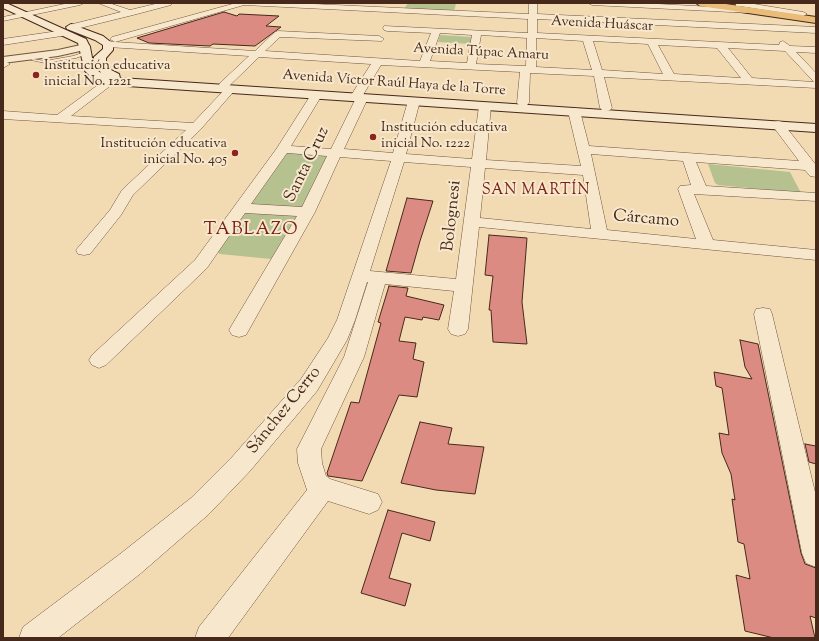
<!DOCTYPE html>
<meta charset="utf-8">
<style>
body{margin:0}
#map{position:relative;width:819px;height:641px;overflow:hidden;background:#f2dab2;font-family:"Sorts Mill Goudy",serif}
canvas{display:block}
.frame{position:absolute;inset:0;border:4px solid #46291a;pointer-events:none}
</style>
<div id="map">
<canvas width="819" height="641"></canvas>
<div class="frame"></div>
</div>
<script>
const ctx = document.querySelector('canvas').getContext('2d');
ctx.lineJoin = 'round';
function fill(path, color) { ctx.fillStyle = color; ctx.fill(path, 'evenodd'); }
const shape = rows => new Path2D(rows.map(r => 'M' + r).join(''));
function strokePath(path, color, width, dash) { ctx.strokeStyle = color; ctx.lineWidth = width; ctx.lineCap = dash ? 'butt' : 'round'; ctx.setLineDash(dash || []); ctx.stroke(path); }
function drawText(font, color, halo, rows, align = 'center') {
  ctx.font = font + ' "Sorts Mill Goudy",serif'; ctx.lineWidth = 4; ctx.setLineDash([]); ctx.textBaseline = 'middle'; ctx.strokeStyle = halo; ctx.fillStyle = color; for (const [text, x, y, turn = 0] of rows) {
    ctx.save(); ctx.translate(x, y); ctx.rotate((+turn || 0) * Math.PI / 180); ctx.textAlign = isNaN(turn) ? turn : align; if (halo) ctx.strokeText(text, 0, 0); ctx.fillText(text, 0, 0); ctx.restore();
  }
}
fill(shape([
 [408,3,456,3,454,12,404,9],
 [440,35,472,37,471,44,438,42],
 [286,152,328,155,304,208,252,205,249,204],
 [708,164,790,172,801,193,718,185,715,183],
 [246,212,298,215,276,256,271,259,220,254,217,252]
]), '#b6c190');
const building = shape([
 [224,12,237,16,239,14,279,16,266,26,281,27,255,46,213,44,210,46,149,43,137,38,224,12],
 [407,198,433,201,420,241,411,273,386,271,407,198],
 [489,235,527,238,522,302,527,344,493,342,491,310,489,310,493,276,485,275,489,235],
 [389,286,408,288,406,296,444,305,439,320,423,317,422,320,405,317,399,341,416,343,413,359,424,362,417,397,399,395,362,481,328,476,327,473,351,402,359,403,381,323,378,322,389,286],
 [740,340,758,344,801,553,805,564,816,568,816,618,810,616,815,638,774,638,745,631,736,575,750,579,744,544,738,542,732,499,735,500,731,474,722,453,719,433,729,435,722,388,716,386,714,372,752,379,745,367,740,340],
 [420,422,452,428,448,444,484,447,475,494,436,490,401,483,420,422],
 [805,444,816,446,816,464,809,462,805,444],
 [388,510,435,522,430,541,402,533,389,578,411,584,405,606,361,593,388,510]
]);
fill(building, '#dc8b83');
strokePath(building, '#46291a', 1);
const service = shape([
 [85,52,87,54,76,58,45,63,31,60,33,59,45,61,73,56,85,52]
]);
const minor = shape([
 [69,3,84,3,80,5,3,21,3,17,69,3],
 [98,3,109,3,130,10,159,3,172,3,171,5,133,15,72,30,69,29,68,27,69,25,121,12,98,3],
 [236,3,292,3,529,14,529,3,537,3,537,14,816,27,816,33,537,19,537,33,779,45,780,42,783,41,790,46,816,47,816,53,796,52,816,73,816,88,604,77,612,108,610,110,606,111,602,110,600,108,594,76,530,73,529,103,527,105,523,106,519,105,517,103,520,72,381,65,363,95,368,98,344,149,393,153,408,101,414,98,420,101,406,154,472,159,479,106,481,104,485,103,489,104,491,106,486,160,581,166,568,111,570,109,574,108,578,109,580,111,589,146,799,161,772,125,774,122,778,121,782,122,816,165,816,177,810,176,805,170,696,162,706,186,816,193,816,201,694,194,713,240,816,250,816,260,479,227,468,329,465,334,458,336,451,334,448,329,454,291,385,284,364,357,321,449,322,463,326,476,330,479,378,494,382,502,378,510,369,514,328,501,228,638,195,638,199,627,307,490,298,463,297,449,344,357,368,282,367,282,355,320,347,340,317,391,250,471,209,514,140,574,58,638,19,638,23,627,120,554,191,498,232,457,301,379,328,338,337,320,391,161,340,157,315,212,246,335,239,337,232,335,229,330,297,216,245,213,207,268,106,365,99,368,92,365,89,360,92,355,195,260,277,148,312,93,316,92,322,95,291,146,331,149,355,100,350,97,371,64,259,57,228,87,224,88,219,85,220,83,249,56,108,47,103,44,108,41,115,42,110,39,112,37,236,3],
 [244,5,528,19,528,33,384,26,383,28,384,30,387,31,431,33,420,61,265,51,280,37,382,41,384,39,379,36,278,31,275,32,255,51,115,42,244,5],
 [440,33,472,35,467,63,430,61,440,33],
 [481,35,527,38,526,66,476,64,481,35],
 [536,38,583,41,592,70,536,67,536,38],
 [593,41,648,44,663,74,602,70,593,41],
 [658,45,717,48,741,78,674,74,658,45],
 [728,48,785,51,814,82,752,78,728,48],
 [287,153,327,156,302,207,251,204,287,153],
 [591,154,683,161,691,185,680,186,678,189,696,239,607,230,591,154],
 [404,162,471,167,456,279,370,271,404,162],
 [485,168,583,175,591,229,480,218,485,168],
 [588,3,639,3,751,9,755,11,751,13,592,5,588,3],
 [736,3,748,3,803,12,807,14,803,16,739,6,736,6,736,3],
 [65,30,69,33,68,35,3,45,3,39,65,30],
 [5,61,10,64,3,68,3,62,5,61],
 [110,78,114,79,115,81,114,83,71,116,193,123,226,88,234,88,235,90,200,130,133,195,121,215,90,254,84,255,78,254,76,250,110,210,122,190,186,130,3,119,3,111,57,115,106,79,110,78],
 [763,308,770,309,772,314,816,496,816,567,806,563,802,553,754,314,756,309,763,308]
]);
const tertiary = shape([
 [85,44,89,45,90,47,89,49,58,56,3,63,3,57,58,50,85,44]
]);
const secondary = shape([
 [3,3,6,3,86,39,90,47,94,68,101,73,94,61,94,57,103,49,103,45,95,40,67,29,66,27,71,24,103,36,113,44,113,50,106,58,106,61,111,70,119,74,120,78,816,124,816,132,112,85,93,79,85,71,78,43,3,8,3,3]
]);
const primary = shape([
 [696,3,719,3,816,17,816,23,700,6,696,3]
]);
strokePath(service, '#715540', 1);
strokePath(minor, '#715540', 1);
strokePath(tertiary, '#715540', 2);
strokePath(secondary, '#46291a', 2);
strokePath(primary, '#46291a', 2);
strokePath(shape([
 [453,49,454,46]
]), '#46291a', 1, [1.5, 1]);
fill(service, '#f7e7cd');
fill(minor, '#f7e7cd');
fill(tertiary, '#f7e7cd');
fill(secondary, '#f7e7cd');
fill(primary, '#e9bd79');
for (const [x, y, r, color] of [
 [36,75,4,"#8f2418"],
 [373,137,4,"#8f2418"],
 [235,153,4,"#8f2418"]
]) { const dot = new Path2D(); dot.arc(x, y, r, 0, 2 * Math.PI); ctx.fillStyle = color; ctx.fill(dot); strokePath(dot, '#f7e7cd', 1.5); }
drawText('14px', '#46291a', '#f7e7cd', [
 ["Avenida Huáscar",602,25,3],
 ["Avenida Túpac Amaru",481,53,3],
 ["Avenida Víctor Raúl Haya de la Torre",394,84,4]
]);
drawText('14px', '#46291a', '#f7e7cd', [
 ["Institución educativa",44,67],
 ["inicial No. 1221",44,83],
 ["Institución educativa",381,129],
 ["inicial No. 1222",381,145],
 ["Institución educativa",227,145,"right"],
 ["inicial No. 405",227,161,"right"]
], 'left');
ctx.letterSpacing = '1px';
drawText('15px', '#7a1f14', '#f7e7cd', [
 ["SAN MARTÍN",536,191]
]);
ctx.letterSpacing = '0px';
drawText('17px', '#46291a', '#f7e7cd', [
 ["Santa Cruz",308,165,-64],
 ["Bolognesi",453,216,-84],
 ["Cárcamo",646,220,5],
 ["Sánchez Cerro",285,411,-51]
]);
ctx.letterSpacing = '1px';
drawText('18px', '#7a1f14', '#f7e7cd', [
 ["TABLAZO",251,231]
]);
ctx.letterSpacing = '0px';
</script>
